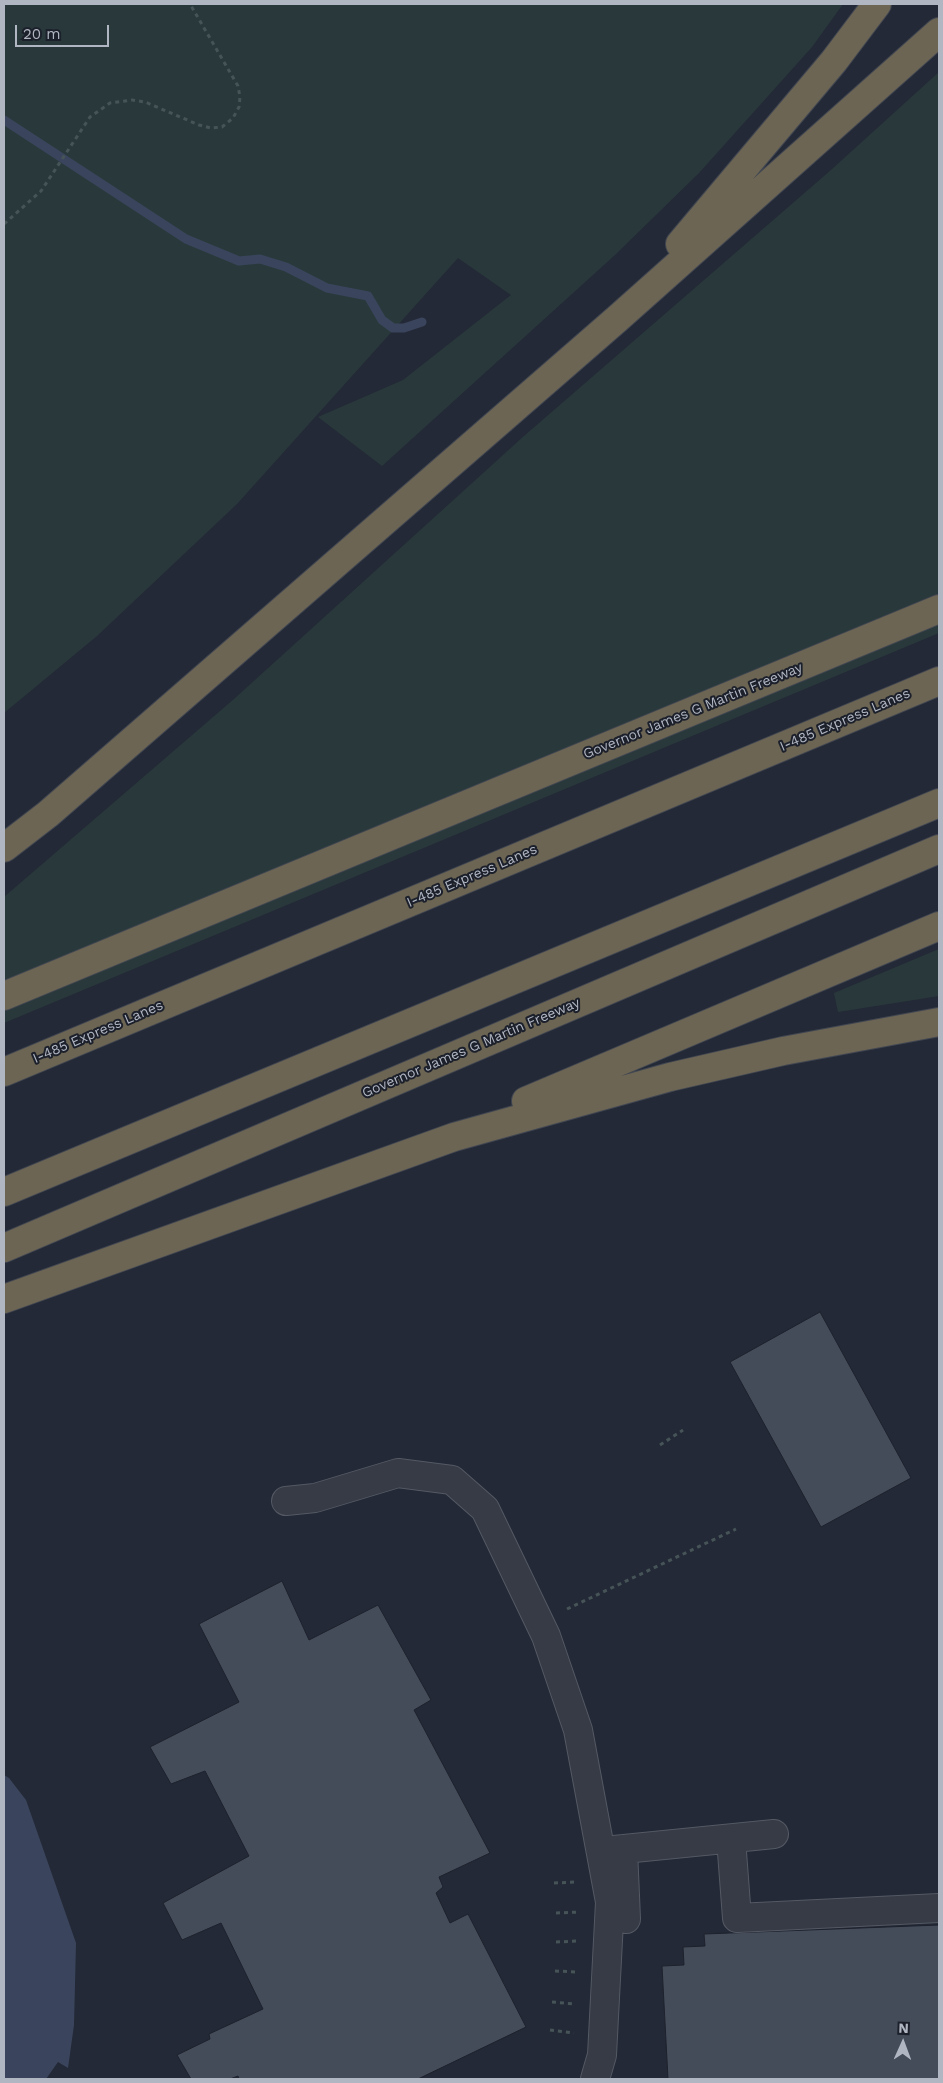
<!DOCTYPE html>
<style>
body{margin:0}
#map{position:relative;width:943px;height:2083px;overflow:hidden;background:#232936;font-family:"Work Sans",sans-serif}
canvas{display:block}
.frame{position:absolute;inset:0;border:5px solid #b1b6c3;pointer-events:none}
.north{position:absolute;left:878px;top:2018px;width:50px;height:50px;-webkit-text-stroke:4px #1c202b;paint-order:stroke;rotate:2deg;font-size:14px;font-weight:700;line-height:20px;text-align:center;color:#b1b6c3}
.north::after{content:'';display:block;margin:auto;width:18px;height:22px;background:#b1b6c3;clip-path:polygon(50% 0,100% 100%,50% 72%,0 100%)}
.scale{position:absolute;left:15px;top:25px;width:94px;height:22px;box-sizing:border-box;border:2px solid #b1b6c3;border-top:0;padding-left:6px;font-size:15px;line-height:18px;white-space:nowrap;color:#b1b6c3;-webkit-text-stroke:4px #1c202b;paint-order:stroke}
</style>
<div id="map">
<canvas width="943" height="2083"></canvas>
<div class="frame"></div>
<div class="north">N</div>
<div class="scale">20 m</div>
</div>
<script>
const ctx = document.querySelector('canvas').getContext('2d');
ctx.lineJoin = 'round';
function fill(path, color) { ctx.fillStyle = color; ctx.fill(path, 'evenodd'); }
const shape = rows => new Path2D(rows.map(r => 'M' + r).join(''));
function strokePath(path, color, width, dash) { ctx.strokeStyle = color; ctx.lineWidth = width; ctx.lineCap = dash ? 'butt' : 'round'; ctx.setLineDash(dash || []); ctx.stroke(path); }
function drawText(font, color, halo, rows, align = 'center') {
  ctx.font = font + ' "Work Sans",sans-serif'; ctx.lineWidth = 4; ctx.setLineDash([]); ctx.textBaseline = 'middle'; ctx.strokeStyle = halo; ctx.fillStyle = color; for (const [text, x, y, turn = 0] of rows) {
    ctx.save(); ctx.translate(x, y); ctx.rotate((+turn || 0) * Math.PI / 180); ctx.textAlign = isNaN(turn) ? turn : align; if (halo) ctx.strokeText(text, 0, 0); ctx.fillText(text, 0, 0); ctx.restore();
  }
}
fill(shape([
 [4,4,843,4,812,47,699,173,615,255,382,466,318,417,403,380,511,295,458,258,237,504,97,636,4,713],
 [939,72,939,633,4,1023,4,897,234,699,524,436,831,170],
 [939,949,939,996,838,1012,834,993]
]), '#29393b');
fill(shape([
 [4,1775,9,1778,26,1800,76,1943,74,2025,68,2068,58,2062,46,2079,4,2079]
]), '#3a455d');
strokePath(shape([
 [4,120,186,239,239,261,260,259,286,267,327,288,368,296,382,320,393,328,404,328,422,322]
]), '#3a455d', 9);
const building = shape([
 [820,1312,911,1478,821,1527,730,1362,820,1312],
 [282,1581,309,1640,378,1605,431,1700,414,1710,490,1853,439,1877,443,1887,436,1893,450,1923,468,1914,526,2027,418,2079,239,2079,238,2076,230,2079,191,2079,177,2055,210,2039,209,2034,263,2009,221,1923,182,1940,163,1903,249,1856,205,1771,171,1784,150,1747,239,1702,199,1624,282,1581],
 [939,1925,939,2079,668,2079,662,1966,684,1965,683,1947,705,1946,704,1934,939,1925]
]);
fill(building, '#444c5a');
strokePath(building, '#1e222d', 1);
const minor = shape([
 [286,1501,315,1498,398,1473,452,1480,485,1509,546,1636,578,1730,610,1902,602,2055,595,2079],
 [731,1839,737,1918,939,1908],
 [623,1849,626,1919],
 [604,1851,774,1834]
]);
const highway = shape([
 [680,244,834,61,877,4],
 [4,848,48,814,617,319,939,32],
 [4,996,939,609],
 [4,1072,939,681],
 [526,1101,939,926],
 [4,1192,939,803],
 [4,1248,939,849],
 [4,1299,454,1137,670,1077,783,1051,939,1022]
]);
strokePath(minor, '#545964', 30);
strokePath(highway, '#414651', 30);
strokePath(shape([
 [4,224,41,191,90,117,110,103,132,100,145,102,199,125,211,128,222,127,233,118,239,107,240,97,238,86,190,4],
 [660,1445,683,1430],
 [567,1609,736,1529],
 [554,1883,576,1882],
 [556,1913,580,1912],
 [556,1942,578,1941],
 [555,1971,577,1972],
 [552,2002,574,2004],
 [550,2030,574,2033]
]), '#465458', 3, [4, 4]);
strokePath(minor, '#363b46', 28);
strokePath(highway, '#6c6554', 28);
drawText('14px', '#b1b6c3', '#1c202b', [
 ["Governor James G Martin Freeway",693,711,-22],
 ["I-485 Express Lanes",845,720,-23],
 ["I-485 Express Lanes",472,876,-23],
 ["I-485 Express Lanes",98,1032,-23],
 ["Governor James G Martin Freeway",471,1048,-23]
]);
</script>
